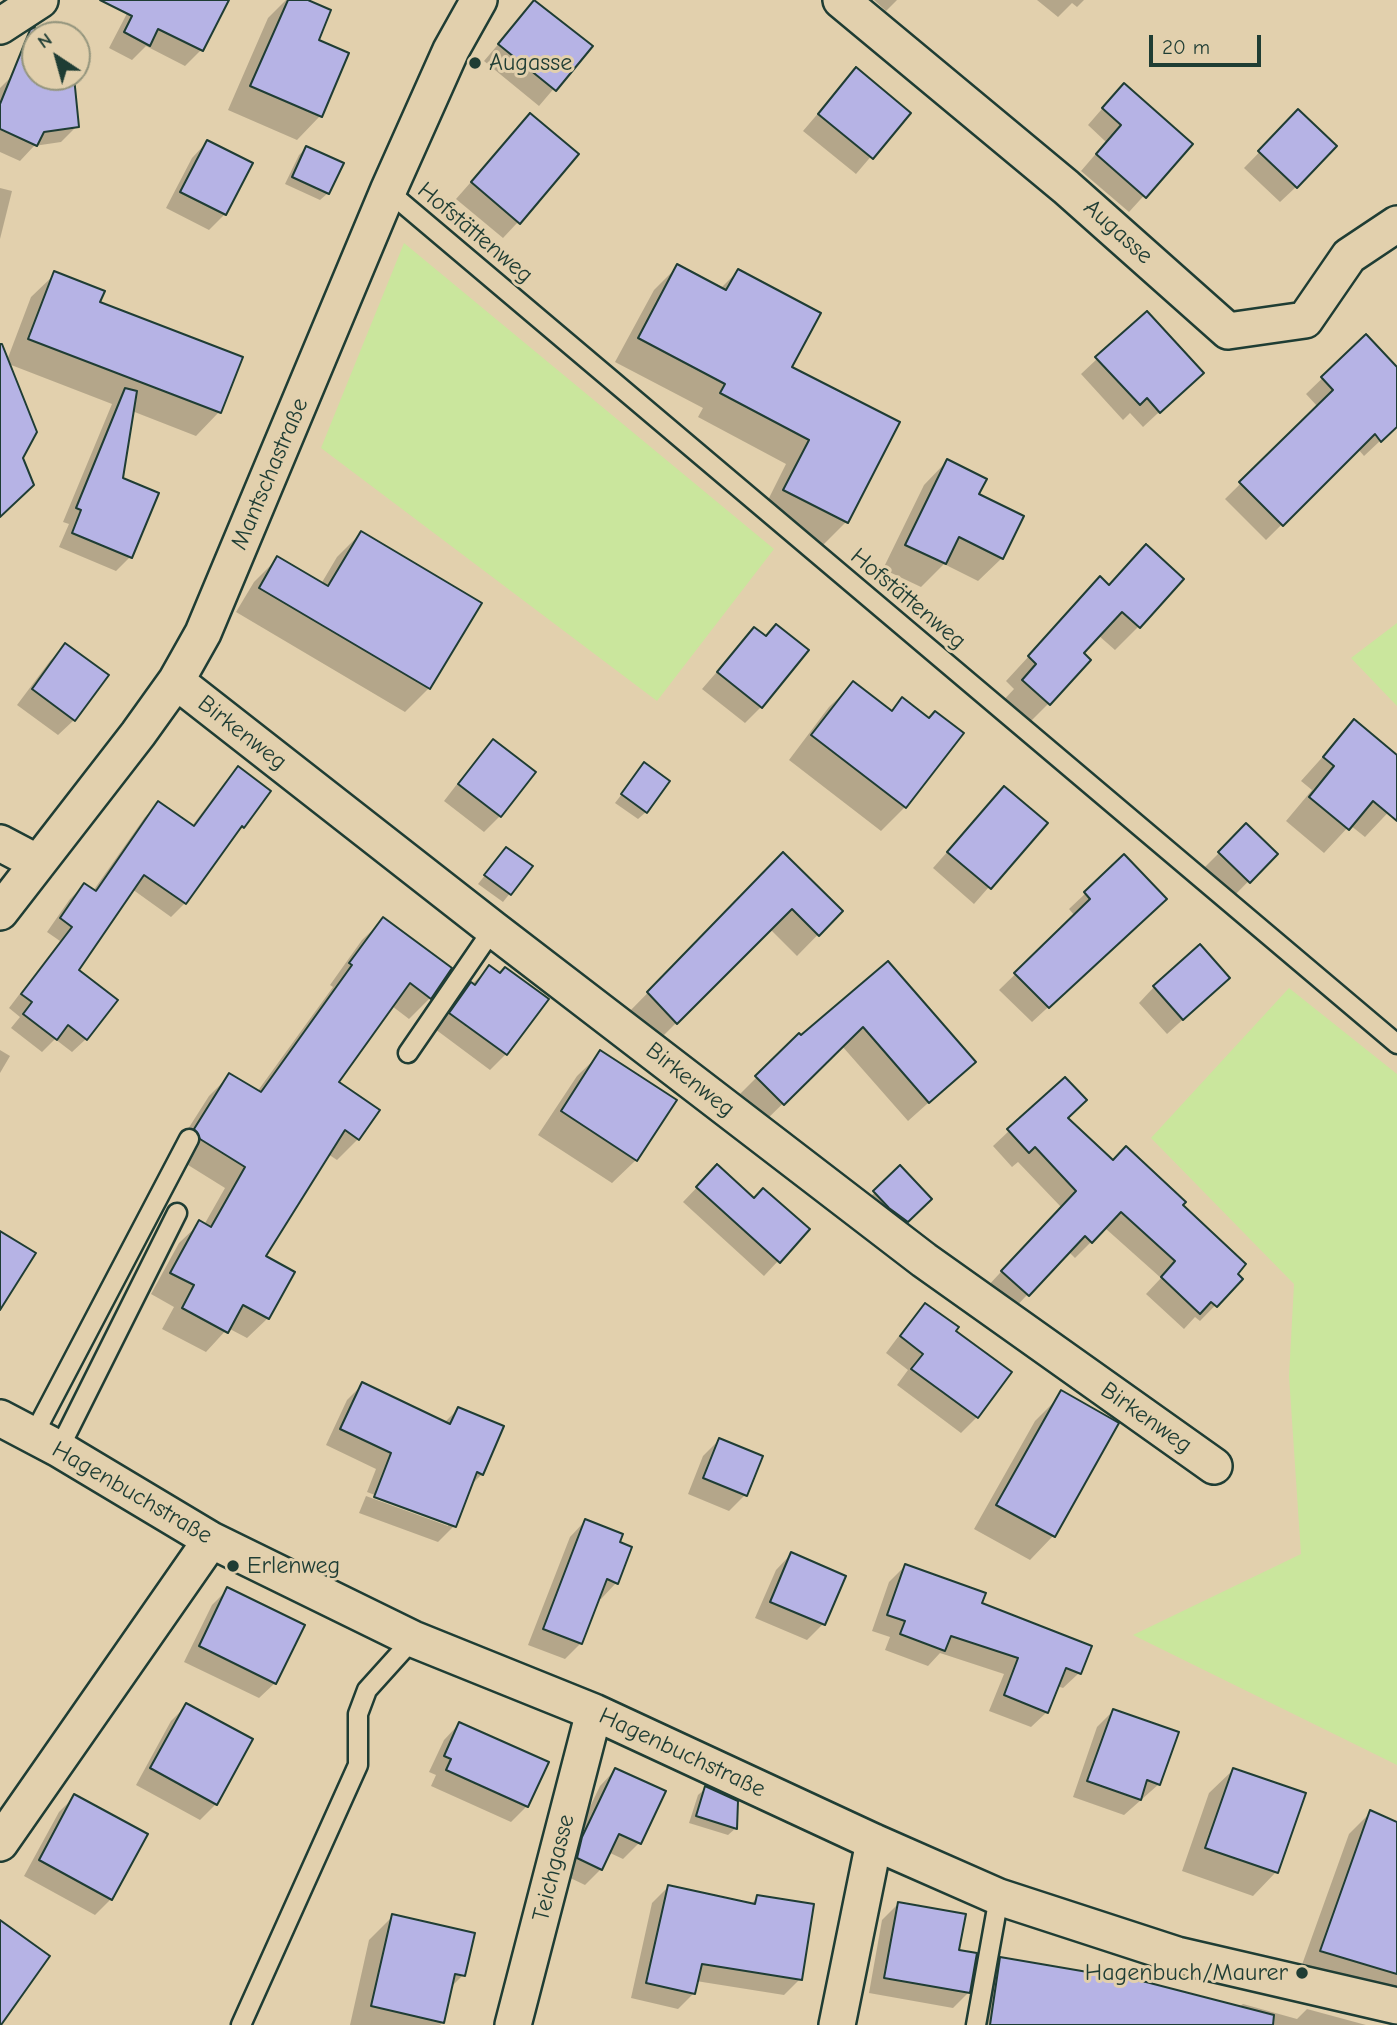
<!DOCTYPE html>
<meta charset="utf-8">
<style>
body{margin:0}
#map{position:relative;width:1397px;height:2025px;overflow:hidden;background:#e2d0ad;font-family:"Comic Neue",sans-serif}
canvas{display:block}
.north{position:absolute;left:21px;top:21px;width:70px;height:70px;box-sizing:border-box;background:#e2d0ad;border:2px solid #94957d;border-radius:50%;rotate:324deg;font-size:19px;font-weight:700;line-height:28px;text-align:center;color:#1f3d34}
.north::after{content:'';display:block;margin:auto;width:24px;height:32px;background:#1f3d34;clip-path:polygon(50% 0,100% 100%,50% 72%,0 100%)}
.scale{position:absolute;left:1149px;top:35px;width:112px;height:32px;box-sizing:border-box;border:4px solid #1f3d34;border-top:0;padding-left:9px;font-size:21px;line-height:24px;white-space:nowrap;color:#1f3d34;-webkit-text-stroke:5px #e2d0ad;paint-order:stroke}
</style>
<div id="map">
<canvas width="1397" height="2025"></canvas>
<div class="north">N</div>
<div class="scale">20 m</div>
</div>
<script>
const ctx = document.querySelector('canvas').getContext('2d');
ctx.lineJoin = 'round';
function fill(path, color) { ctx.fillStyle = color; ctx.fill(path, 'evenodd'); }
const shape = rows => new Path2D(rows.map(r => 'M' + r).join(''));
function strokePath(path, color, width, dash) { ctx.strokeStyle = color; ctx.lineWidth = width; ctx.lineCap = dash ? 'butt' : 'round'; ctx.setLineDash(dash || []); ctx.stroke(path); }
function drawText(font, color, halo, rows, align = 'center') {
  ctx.font = font + ' "Comic Neue",sans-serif'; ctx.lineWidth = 6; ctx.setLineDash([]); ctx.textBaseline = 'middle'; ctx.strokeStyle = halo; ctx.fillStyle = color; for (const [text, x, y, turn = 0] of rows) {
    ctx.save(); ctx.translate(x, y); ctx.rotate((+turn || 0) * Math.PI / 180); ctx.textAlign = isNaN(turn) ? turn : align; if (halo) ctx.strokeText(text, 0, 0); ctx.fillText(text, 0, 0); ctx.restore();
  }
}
fill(shape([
 [404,243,774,549,657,701,321,448],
 [1397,623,1397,706,1351,658],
 [1289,988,1397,1074,1397,1765,1133,1635,1301,1554,1289,1376,1294,1284,1151,1138]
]), '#cae69d');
fill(shape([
 [134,0,227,0,201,50,185,66,146,46,132,60,109,48],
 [286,0,303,0,316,41,320,116,297,140,228,110,268,18],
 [874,0,897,0,886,11],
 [1037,0,1084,0,1077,7,1072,3,1058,17],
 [535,1,590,46,539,106,484,61],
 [856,69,908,113,856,174,803,131],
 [35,72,35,77,72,77,77,126,61,142,34,146,20,161,0,152,0,88,14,74],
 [1108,102,1191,144,1129,212,1081,171,1106,142,1088,125],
 [530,115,518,222,503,238,456,199],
 [1283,128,1296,187,1280,202,1244,168],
 [207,142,225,214,209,230,166,208,192,158],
 [306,148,328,193,320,200,285,184,299,155],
 [0,188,12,191,0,239],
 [678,266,720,289,738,271,790,368,847,521,823,545,761,514,786,464,698,417,703,408,615,362,654,290],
 [55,274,219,412,196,436,132,411,121,479,157,494,130,557,116,571,59,547,69,524,63,522,112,404,6,363,31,297],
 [1366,336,1397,370,1397,425,1364,456,1358,449,1266,540,1225,499,1318,407,1306,394],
 [1097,359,1185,388,1143,427,1130,413,1123,420,1081,374],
 [947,461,977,495,1002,558,978,581,944,564,921,587,883,569,924,485],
 [361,533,429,688,405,712,236,612,254,582,278,558,321,584,337,557],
 [1146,547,1139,626,1115,650,1098,635,1081,654,1049,703,1025,727,1000,704,1014,689,1006,681,1100,579,1108,586],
 [776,626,806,650,761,707,745,723,702,689,754,629,764,637],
 [66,645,74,720,58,735,17,705,50,661],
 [853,684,890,712,902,700,928,720,962,734,905,807,881,831,789,760,829,707],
 [1354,722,1397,757,1397,803,1365,837,1350,825,1324,853,1286,821,1312,790,1301,781],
 [493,741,500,816,484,832,444,801,478,757],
 [644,765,646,812,638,819,615,803],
 [239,768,243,827,231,838,185,903,171,917,132,889,77,970,86,1039,72,1052,55,1039,42,1052,11,1028,20,1017,9,1008,60,941,47,932,70,899,84,885,93,891,145,817,159,803,192,826,225,782],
 [1004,788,1045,823,974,904,933,868],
 [1246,826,1275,854,1233,897,1203,869],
 [506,849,531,867,503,902,478,884],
 [783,855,841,911,797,956,770,929,655,1044,627,1014],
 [1124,857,1148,915,1032,1022,999,990,1075,916,1069,909],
 [383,920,430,998,409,1019,392,1006,336,1083,358,1139,337,1160,328,1154,263,1257,268,1318,247,1338,228,1328,206,1352,162,1329,174,1307,151,1294,179,1243,200,1223,204,1225,225,1188,180,1160,174,1151,209,1096,230,1075,257,1092,333,987,330,985,362,940],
 [888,963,974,1062,908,1121,842,1046,763,1123,737,1097,799,1035,801,1038],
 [489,968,546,999,506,1054,490,1070,435,1029,455,1000],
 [1154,987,1212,993,1167,1034,1139,1003],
 [0,1050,10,1056,0,1073],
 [601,1053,636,1160,612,1183,538,1135,577,1076],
 [1066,1119,1113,1162,1180,1206,1241,1279,1200,1321,1195,1317,1184,1329,1146,1294,1161,1278,1105,1228,1075,1258,1068,1251,1012,1311,987,1287,1061,1207,1018,1162,1012,1167,993,1146,1009,1131],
 [900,1168,930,1199,891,1237,859,1208],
 [703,1181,754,1200,778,1261,764,1276,683,1202],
 [926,1305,954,1331,977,1417,961,1433,897,1385,908,1370,886,1353,910,1321],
 [363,1384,444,1423,458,1409,482,1474,470,1486,454,1526,438,1542,359,1513,366,1496,448,1526,448,1523,367,1492,376,1469,326,1445,347,1400],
 [1059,1397,1117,1424,1053,1536,1030,1560,974,1529,1035,1421],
 [719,1440,760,1457,745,1495,729,1511,688,1494,703,1456],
 [585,1521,617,1543,616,1583,601,1599,598,1598,581,1643,565,1659,528,1645,570,1537],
 [791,1554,843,1577,823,1624,807,1640,755,1618,776,1570],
 [905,1566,980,1604,1079,1673,1063,1688,1057,1686,1047,1712,1031,1727,989,1711,1004,1674,940,1653,928,1666,885,1650,890,1637,872,1631,889,1582],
 [228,1589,275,1683,259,1698,184,1662,212,1605],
 [187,1705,216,1804,200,1820,136,1785,171,1721],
 [1113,1711,1159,1784,1124,1815,1073,1797,1097,1727],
 [459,1724,527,1806,511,1822,431,1786,436,1775,429,1772,444,1740],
 [615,1770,663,1792,639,1843,623,1859,608,1852,601,1869,585,1885,562,1874,567,1855,600,1786],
 [1233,1770,1276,1872,1253,1896,1182,1871,1209,1793],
 [706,1788,736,1828,728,1835,689,1823,698,1795],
 [75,1796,111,1899,95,1915,24,1876,59,1812],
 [1371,1812,1397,1823,1397,1991,1299,1973,1349,1834],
 [668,1887,750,1905,758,1897,800,1979,784,1995,696,1981,694,1993,678,2009,631,1998,652,1903],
 [898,1904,969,1992,953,2008,869,1993,882,1920],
 [393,1916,463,1975,450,1988,443,2022,440,2025,350,2025,369,1940],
 [1000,1959,1239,2007,1243,2004,1297,2019,1307,2009,1366,2025,971,2025,978,1981]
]), '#0003');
const building = shape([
 [100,0,229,0,203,51,158,29,150,46,124,32,132,16,100,0],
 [288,0,308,0,331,10,319,40,349,53,322,117,250,86,288,0],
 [534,0,593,46,556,91,498,44,534,0],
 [35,27,35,77,74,77,79,127,44,132,37,146,0,129,0,104,30,30,35,27],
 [856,67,911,113,873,159,818,114,856,67],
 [1124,83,1193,144,1146,198,1096,154,1121,125,1102,108,1124,83],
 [1298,109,1337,146,1297,188,1258,151,1298,109],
 [530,113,579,154,520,224,471,182,530,113],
 [207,140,253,163,226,215,180,192,207,140],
 [306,146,344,163,329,194,292,177,306,146],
 [677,264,726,290,738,269,821,313,792,367,900,422,848,523,783,490,809,440,720,393,725,384,638,338,677,264],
 [54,271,105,291,100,302,243,357,221,413,28,339,54,271],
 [1147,311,1204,373,1160,413,1147,398,1140,405,1095,357,1147,311],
 [1366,334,1397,367,1397,427,1381,442,1375,434,1283,526,1239,482,1333,390,1321,377,1366,334],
 [0,344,2,344,37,432,23,458,34,485,0,517,0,344],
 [125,388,137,391,123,478,159,493,132,558,72,533,81,510,76,508,125,388],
 [947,459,987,479,979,494,1024,516,1003,559,959,537,946,564,905,545,947,459],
 [361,531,482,603,430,689,259,588,277,556,328,586,361,531],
 [1146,544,1184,579,1140,628,1122,612,1084,653,1091,660,1050,705,1022,680,1036,664,1028,656,1100,576,1109,585,1146,544],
 [776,624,809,650,762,708,717,672,754,627,766,636,776,624],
 [65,643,109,675,75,721,32,689,65,643],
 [853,681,892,711,902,697,929,718,935,711,964,733,906,808,811,735,853,681],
 [1354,719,1397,755,1397,821,1373,801,1349,830,1309,797,1334,766,1323,757,1354,719],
 [493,739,536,772,501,817,458,784,493,739],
 [644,762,670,781,647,813,621,794,644,762],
 [238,766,271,791,244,828,242,826,186,904,144,875,79,970,118,1000,87,1040,68,1025,57,1040,23,1014,32,1002,21,994,72,927,60,918,84,883,96,891,158,801,194,826,238,766],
 [1004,786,1048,823,991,889,947,852,1004,786],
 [1246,823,1278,854,1250,883,1218,852,1246,823],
 [506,847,533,866,511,895,484,875,506,847],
 [783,852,843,911,819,936,792,909,677,1024,647,992,783,852],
 [1124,854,1167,899,1049,1008,1014,973,1090,899,1084,892,1124,854],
 [383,917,452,968,431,999,410,983,339,1082,380,1110,359,1140,345,1130,266,1256,295,1272,269,1319,243,1305,228,1333,182,1308,194,1285,170,1273,199,1220,211,1227,245,1167,200,1139,194,1129,229,1073,261,1092,352,965,349,963,383,917],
 [1200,944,1230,978,1183,1020,1153,986,1200,944],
 [888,961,976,1062,929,1103,863,1027,784,1105,755,1076,799,1033,801,1035,888,961],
 [489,965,500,973,505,967,549,999,507,1055,449,1013,471,982,475,985,489,965],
 [600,1050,677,1100,637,1161,561,1111,600,1050],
 [1065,1077,1087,1100,1068,1118,1113,1160,1126,1146,1186,1202,1183,1205,1246,1264,1238,1274,1243,1279,1217,1307,1211,1302,1200,1314,1161,1277,1175,1261,1121,1212,1092,1243,1085,1236,1029,1296,1001,1271,1076,1191,1035,1147,1029,1153,1007,1129,1065,1077],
 [717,1164,754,1198,763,1188,810,1229,780,1263,696,1187,717,1164],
 [900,1165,932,1199,908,1222,889,1208,873,1191,900,1165],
 [0,1231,36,1253,0,1310,0,1231],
 [925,1303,959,1327,956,1331,1012,1372,978,1418,911,1369,923,1354,900,1336,925,1303],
 [362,1382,450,1424,458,1407,504,1426,483,1475,477,1472,456,1527,374,1497,391,1453,340,1429,362,1382],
 [1061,1390,1119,1423,1055,1537,996,1505,1061,1390],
 [719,1438,763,1456,747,1496,703,1478,719,1438],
 [585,1519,623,1534,620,1542,632,1547,618,1584,607,1579,582,1644,543,1629,585,1519],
 [791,1552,846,1576,825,1625,770,1602,791,1552],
 [905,1564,986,1593,982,1603,1092,1646,1081,1674,1066,1668,1048,1713,1004,1695,1018,1658,951,1636,945,1651,900,1634,905,1621,887,1615,905,1564],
 [227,1587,305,1625,276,1684,199,1646,227,1587],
 [186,1703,253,1739,217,1805,150,1768,186,1703],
 [1113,1709,1179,1732,1160,1785,1147,1780,1141,1800,1087,1781,1113,1709],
 [459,1722,549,1762,528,1807,446,1770,451,1759,444,1756,459,1722],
 [615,1768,666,1791,641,1844,619,1834,602,1870,577,1858,582,1837,615,1768],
 [1233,1768,1306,1793,1278,1873,1205,1848,1233,1768],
 [705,1786,738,1801,737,1829,696,1816,705,1786],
 [74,1794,148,1834,112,1900,39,1860,74,1794],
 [1370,1810,1397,1822,1397,1974,1320,1951,1370,1810],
 [668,1885,755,1904,757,1895,814,1904,802,1980,702,1964,695,1994,646,1983,668,1885],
 [898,1902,966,1914,959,1950,977,1953,970,1993,884,1978,898,1902],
 [392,1914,475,1933,465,1976,455,1974,444,2023,371,2006,392,1914],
 [0,1920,50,1956,1,2025,0,2025,0,1920],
 [1000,1957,1146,1982,1274,2015,1273,2025,990,2025,1000,1957]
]);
fill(building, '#b6b3e5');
strokePath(building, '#1f3d34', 2);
const service = shape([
 [388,191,1397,1044],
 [408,1053,493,929],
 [33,1436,189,1139],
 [59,1449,177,1213],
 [241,2025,358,1765,358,1714,367,1690,413,1639],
 [976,2025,999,1897]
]);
const minor = shape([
 [841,0,1066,187,1228,331,1305,320,1349,256,1397,224],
 [0,26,40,0],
 [176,681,493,929,924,1260,1214,1466],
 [0,843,38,863],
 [0,912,138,734,176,681,203,633,388,191,451,50,479,0],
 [0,1418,59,1449,211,1540,413,1639,594,1712,874,1842,999,1897,1177,1955,1397,2006],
 [0,1843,211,1540],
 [513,2025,594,1712],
 [837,2025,874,1842]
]);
strokePath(service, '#1f3d34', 23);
strokePath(minor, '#1f3d34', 40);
strokePath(service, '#e2d0ad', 18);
strokePath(minor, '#e2d0ad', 35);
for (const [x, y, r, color] of [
 [475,63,7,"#1f3d34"],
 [233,1566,7,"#1f3d34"],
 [1302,1973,7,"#1f3d34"]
]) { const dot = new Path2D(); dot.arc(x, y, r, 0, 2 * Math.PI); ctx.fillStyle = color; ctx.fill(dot); strokePath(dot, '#e2d0ad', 2.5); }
drawText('24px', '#1f3d34', '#e2d0ad', [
 ["Augasse",489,63],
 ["Erlenweg",247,1566],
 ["Hagenbuch/Maurer",1288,1973,"right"]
], 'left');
drawText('24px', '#1f3d34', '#e2d0ad', [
 ["Augasse",1118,232,42],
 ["Hofstättenweg",475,233,40],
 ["Mantschastraße",270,474,-67],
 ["Hofstättenweg",908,599,40],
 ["Birkenweg",242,733,38],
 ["Birkenweg",690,1080,38],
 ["Birkenweg",1146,1418,35],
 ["Hagenbuchstraße",132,1493,30],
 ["Hagenbuchstraße",682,1753,25],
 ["Teichgasse",554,1868,-76]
]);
</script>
